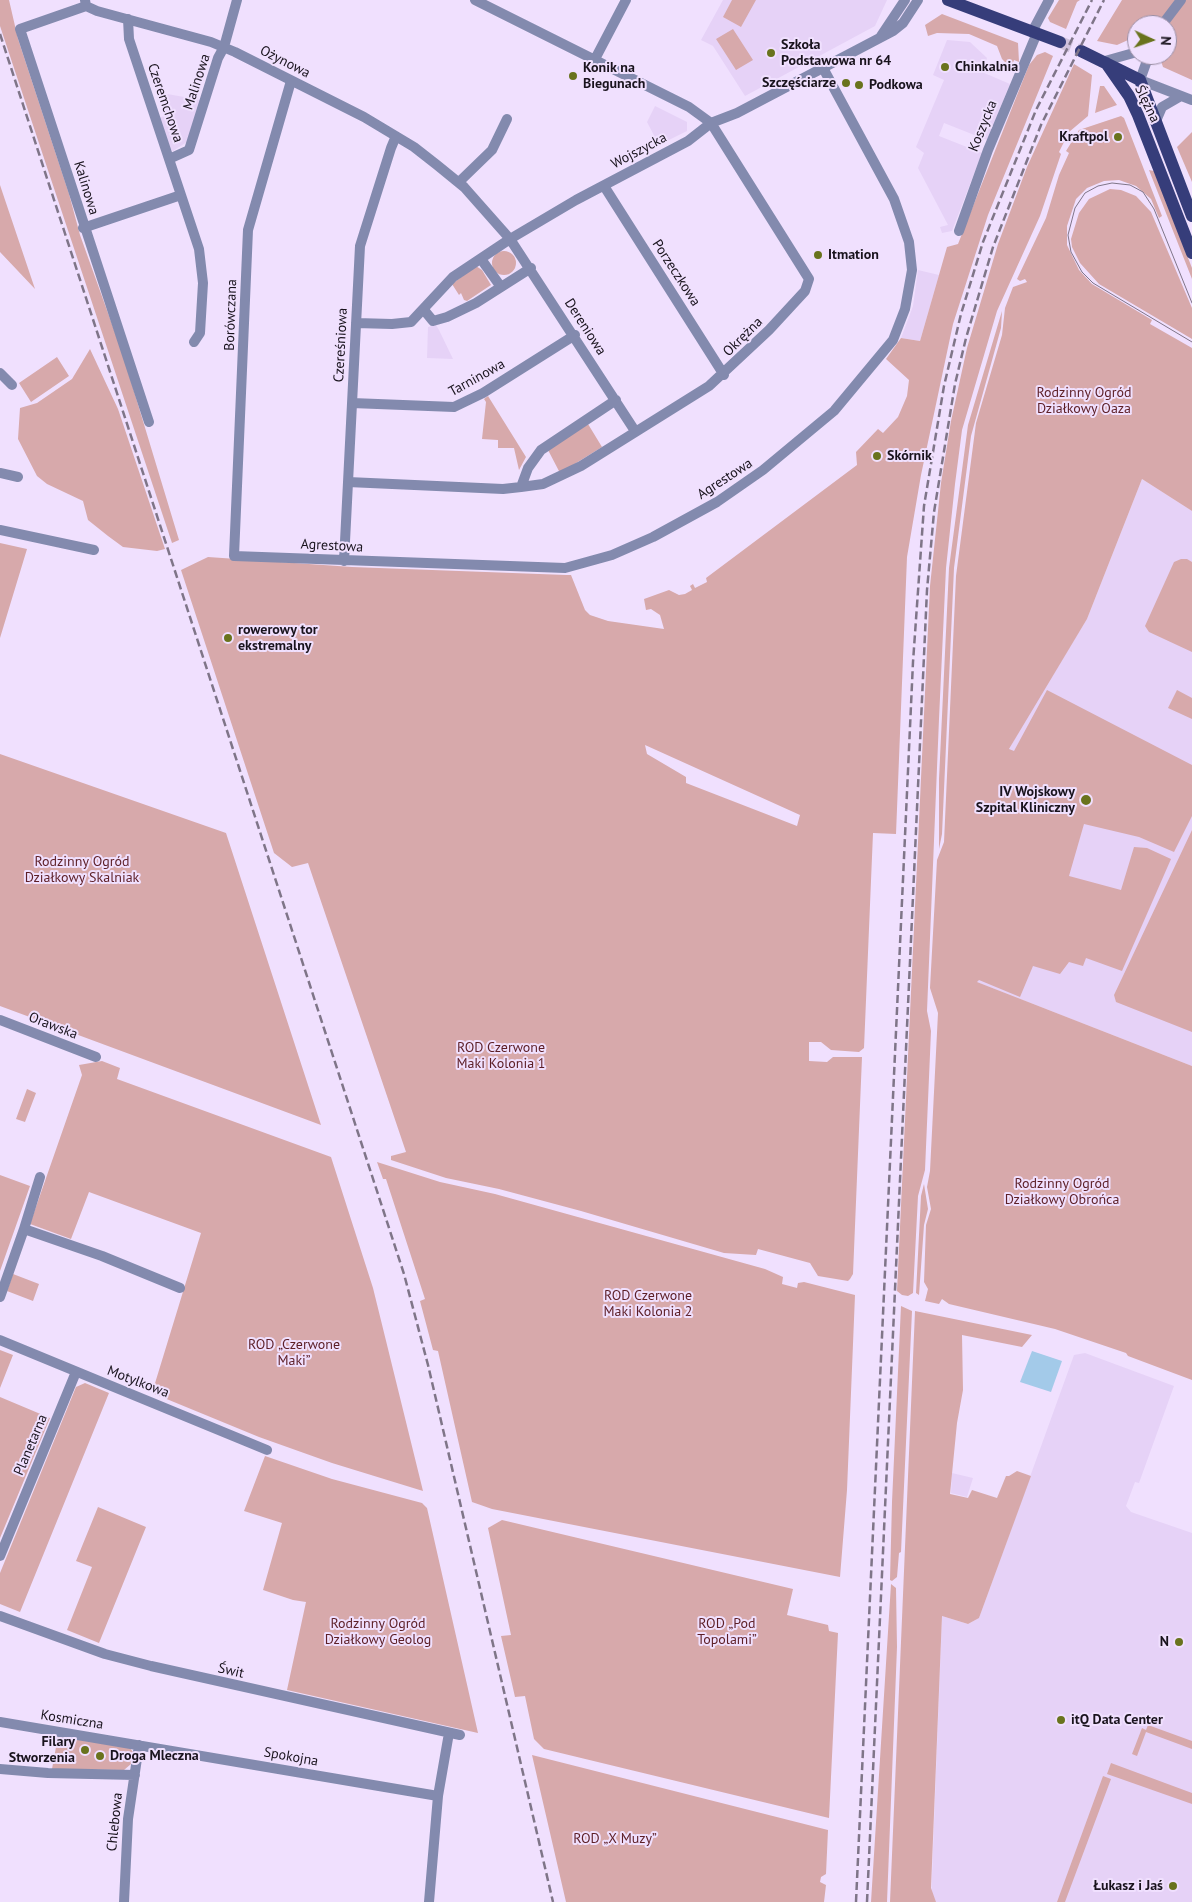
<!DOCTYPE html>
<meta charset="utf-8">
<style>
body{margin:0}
#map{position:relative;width:1192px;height:1902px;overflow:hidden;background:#f0e0fe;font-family:"PT Sans",sans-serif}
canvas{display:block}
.north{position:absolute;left:1127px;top:15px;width:50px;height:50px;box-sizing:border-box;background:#f0e0fe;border:1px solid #9a8ea4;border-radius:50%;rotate:93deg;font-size:14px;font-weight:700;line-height:20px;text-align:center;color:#19131d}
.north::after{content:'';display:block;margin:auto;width:18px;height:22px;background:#69731d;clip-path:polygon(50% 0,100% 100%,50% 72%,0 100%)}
</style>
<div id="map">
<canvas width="1192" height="1902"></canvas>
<div class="north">N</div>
</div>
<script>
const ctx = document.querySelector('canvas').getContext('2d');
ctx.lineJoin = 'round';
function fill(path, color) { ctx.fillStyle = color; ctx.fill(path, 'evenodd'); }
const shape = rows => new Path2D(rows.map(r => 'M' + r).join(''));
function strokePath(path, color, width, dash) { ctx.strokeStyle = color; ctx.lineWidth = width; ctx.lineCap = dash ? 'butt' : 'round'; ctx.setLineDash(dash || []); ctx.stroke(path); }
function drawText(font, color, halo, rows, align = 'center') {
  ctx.font = font + ' "PT Sans",sans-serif'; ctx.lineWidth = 4; ctx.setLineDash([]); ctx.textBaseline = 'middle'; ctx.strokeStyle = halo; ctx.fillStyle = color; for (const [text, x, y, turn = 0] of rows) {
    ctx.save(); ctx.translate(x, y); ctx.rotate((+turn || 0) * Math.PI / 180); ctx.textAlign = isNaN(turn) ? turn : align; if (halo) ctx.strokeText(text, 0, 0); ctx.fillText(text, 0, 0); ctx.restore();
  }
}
fill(shape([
 [723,0,887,0,875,26,745,96,713,46,701,40],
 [947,40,970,42,987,58,982,72,1010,84,987,140,944,123,939,136,982,153,952,231,942,233,940,227,948,225,918,168,924,153,916,147,944,80,933,75],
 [156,92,201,100,190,140,173,151,169,148,159,118,164,116],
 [655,106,687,122,687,131,659,145,647,122],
 [918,270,939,275,920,341,901,338,913,306],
 [436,325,439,330,453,359,427,358,428,327],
 [1142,479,1192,511,1192,1066,933,965,937,882,1026,718,1087,619],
 [1085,1353,1174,1386,1139,1483,1135,1482,1126,1506,1131,1512,1192,1533,1192,1902,931,1902,942,1616,968,1624,979,1618,1074,1355],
 [952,1473,973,1478,967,1497,951,1493]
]), '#e6d2f7');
fill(shape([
 [0,0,9,0,18,39,69,194,80,235,123,355,179,540,172,543,0,26],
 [732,0,756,0,741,27,723,17],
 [1059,0,1080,0,1077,2,1066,29,1050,22,1048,18],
 [1122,0,1192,0,1192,80,1163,67,1159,55,1167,55,1167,25,1155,23,1153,25,1137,25,1137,36,1117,45,1097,41],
 [942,14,1018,43,1019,62,1014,60,1011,68,1002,59,997,46,969,34,937,33,928,36,925,25],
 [733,29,753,60,736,70,716,39],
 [1045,52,1053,56,988,215,953,324,921,475,907,557,896,834,873,833,864,1048,859,1052,831,1050,821,1042,809,1042,809,1061,827,1062,833,1057,862,1057,853,1274,850,1279,848,1281,818,1276,810,1263,758,1249,756,1255,724,1253,581,1211,499,1189,446,1178,391,1160,391,1156,406,1152,308,863,292,867,274,853,181,570,208,557,352,567,566,575,571,575,585,610,590,615,608,621,664,629,660,615,651,609,646,610,644,599,669,590,679,595,685,594,692,590,690,586,693,584,695,588,707,582,706,578,857,465,856,452,878,429,883,433,898,417,907,396,909,380,886,359,901,338,920,341,947,247,958,244,1029,65,1037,55],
 [645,745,800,815,797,826,686,783,686,777,647,754],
 [1074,64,1092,75,1088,116,1069,132,1059,152,1061,154,1040,216,997,311,962,430,955,484,946,568,939,719,927,1011,931,1031,925,1170,918,1196,913,1293,908,1296,902,1295,897,1291,930,586,941,483,951,421,967,348,998,244,1027,167],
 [1100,86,1104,86,1117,105,1095,113],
 [1121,116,1124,118,1162,216,1159,218,1151,199,1136,186,1119,180,1104,181,1087,188,1076,199,1067,226,1067,245,1079,270,1092,284,1152,320,1150,324,1192,348,1192,511,1142,479,1087,619,1009,749,1014,751,1047,690,1192,765,1192,816,1174,852,1139,837,1084,824,1069,876,1121,890,1134,847,1147,848,1171,859,1122,971,1086,958,1083,966,1069,962,1060,974,1033,966,1020,997,979,980,977,982,1192,1066,1192,1380,1128,1356,1126,1353,1055,1329,949,1304,942,1299,939,1304,925,1301,928,1289,924,1282,926,1225,931,1209,927,1187,930,1171,938,1013,930,988,937,860,944,842,956,576,976,423,1002,335,1005,308,1013,287,1027,282,1025,279,1020,281,1017,279,1046,218,1059,175,1069,153,1066,151,1079,130],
 [1192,132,1192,182,1177,147],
 [1149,170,1154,171,1192,268,1192,279],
 [0,185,1,188,35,289,0,252],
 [1110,189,1121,190,1136,196,1151,212,1192,308,1192,339,1099,284,1080,263,1072,247,1071,239,1079,213,1089,199],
 '492 263a12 12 0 1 1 24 0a12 12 0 1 1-24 0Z',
 [476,266,482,270,491,285,467,301,464,300,461,293,459,295,452,284],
 [1002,311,1001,328,971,436,954,568,942,834,939,849,939,779,949,568,968,425],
 [90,349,118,409,165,549,157,551,123,547,108,536,88,520,83,501,47,484,37,476,18,439,20,408,37,403,72,379],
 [57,357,69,376,31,402,19,383],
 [488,396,526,457,519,470,514,448,498,448,498,440,482,439,486,402,484,399],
 [588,424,602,447,560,473,548,450],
 [0,543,27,549,0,638],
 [1181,559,1187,559,1192,562,1192,652,1149,632,1145,626,1174,562],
 [1177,690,1192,698,1192,719,1168,708],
 [0,754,226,833,321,1125,0,1006],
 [1192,830,1192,1032,1116,1002,1114,995],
 [102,1061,120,1068,117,1079,331,1157,373,1288,423,1491,332,1463,259,1437,152,1393,201,1233,89,1192,71,1239,30,1224,82,1075,79,1065],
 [27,1089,36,1093,25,1122,16,1119],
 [377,1162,440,1182,495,1194,765,1269,783,1277,782,1284,797,1288,798,1283,804,1282,855,1295,847,1490,840,1577,492,1509,472,1502,438,1351,433,1350,420,1301,425,1299,386,1179,383,1179],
 [0,1175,30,1186,0,1271],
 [924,1184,928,1209,924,1225,919,1295,916,1293,921,1196],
 [13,1274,39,1284,33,1301,7,1291],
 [901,1306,912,1311,901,1552,899,1553,897,1577,892,1581,890,1580,892,1502],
 [915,1311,1032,1335,1022,1347,962,1335,963,1390,957,1423,950,1494,968,1498,972,1490,997,1498,1006,1476,1009,1476,1017,1471,1031,1476,979,1618,968,1624,942,1616,931,1888,936,1902,890,1902],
 [0,1350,13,1355,0,1388],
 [85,1383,109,1393,20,1612,0,1604,0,1573,76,1387],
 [0,1397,50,1418,0,1538],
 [265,1456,332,1479,422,1503,427,1508,478,1733,287,1690,306,1602,293,1600,263,1590,282,1523,244,1511],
 [98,1507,146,1527,99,1643,67,1630,92,1567,76,1561],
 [502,1520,793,1589,787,1615,828,1625,829,1631,838,1633,829,1818,544,1749,534,1739,525,1696,515,1697,501,1636,511,1635,488,1528],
 [891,1584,896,1588,897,1647,887,1902,871,1902],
 [1148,1725,1192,1741,1192,1749,1146,1732,1137,1756,1132,1754,1142,1728,1146,1730],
 [58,1736,130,1748,133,1752,131,1764,124,1770,52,1769],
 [532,1755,828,1830,826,1874,821,1877,820,1882,826,1885,824,1902,566,1902],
 [1111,1763,1192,1793,1192,1804,1107,1774],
 [1103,1776,1111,1779,1065,1902,1057,1902]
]), '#d7a9ab');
fill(shape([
 [1032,1351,1062,1361,1051,1392,1020,1382]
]), '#a3cae9');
strokePath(shape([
 [1060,42,1081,51]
]), '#d0c1dc', 12, [12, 6]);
strokePath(shape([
 [85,0,86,6,97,11,211,42,235,52,364,117,414,147,437,165,464,187,510,239,635,431],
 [475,0,689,107,711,123,809,279,805,291,769,330,709,386,581,466,543,484,521,487,528,468,541,450,616,400],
 [86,6,20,29,149,422],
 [128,19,129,39,199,249,203,283,200,333,194,342],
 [1162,25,1181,0],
 [1032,32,1049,0],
 [881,36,905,0],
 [1149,55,1140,80,1192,100],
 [594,61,626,0],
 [1105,61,1137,52],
 [291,81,248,230,234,556,565,568,612,555,653,537,717,502,763,470,834,411,893,340,905,309,912,270,909,242,894,199,823,68],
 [1156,121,1162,107,1181,96],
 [169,159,189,150,218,58,224,47,237,0],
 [459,182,492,150,507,119],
 [604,186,724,375],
 [83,228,181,195],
 [959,231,988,150,1037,33],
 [481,259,501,287],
 [424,310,433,321,447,317,476,303,531,268],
 [356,323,392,324,411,322,453,277,510,239,576,200,688,141,711,123,737,113,893,31,903,23,918,0],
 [0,373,12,385],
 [352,403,454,407,483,393,575,335],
 [0,473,18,477],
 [348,482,503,489,521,487],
 [0,530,94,550],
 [344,561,360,246,391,148,396,136],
 [0,1020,96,1057],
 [24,1229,40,1177],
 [0,1297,24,1229,102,1256,180,1288],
 [0,1340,267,1450],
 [0,1556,76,1372],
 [0,1616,105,1654,151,1666,460,1735],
 [0,1722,438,1796],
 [0,1769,48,1773,135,1775],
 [124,1902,128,1819,139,1745],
 [429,1902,438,1796,449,1733]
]), '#838aae', 10);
strokePath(shape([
 [948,0,1060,42],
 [1081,51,1140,80,1192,216],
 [1106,63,1129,96,1138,115,1192,253]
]), '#363d7a', 12);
strokePath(shape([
 [1192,303,1154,209,1143,192,1130,185,1112,183,1098,186,1085,193,1075,208,1068,235,1071,252,1082,272,1093,283,1192,342]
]), '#7f7588', 1);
strokePath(shape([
 [0,34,404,1274,428,1365,553,1902],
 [856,1902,913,662,924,506,944,386,961,314,983,242,1036,110,1092,0],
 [867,1902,927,590,934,512,955,384,966,338,993,247,1041,125,1104,0]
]), '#7f7588', 2.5, [8, 4]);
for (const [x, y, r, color] of [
 [771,53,5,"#69731d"],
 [945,67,5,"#69731d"],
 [573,76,5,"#69731d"],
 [846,83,5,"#69731d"],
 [859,85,5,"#69731d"],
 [1118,137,5,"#69731d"],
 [818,255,5,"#69731d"],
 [877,456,5,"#69731d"],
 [228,638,5,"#69731d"],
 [1086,800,6,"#69731d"],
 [1179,1642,5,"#69731d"],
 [1061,1720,5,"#69731d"],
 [85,1750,5,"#69731d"],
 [100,1756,5,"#69731d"],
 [1173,1886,5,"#69731d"]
]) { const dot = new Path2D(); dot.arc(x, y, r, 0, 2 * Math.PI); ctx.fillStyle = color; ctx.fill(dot); strokePath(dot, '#f0e0fe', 2); }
drawText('bold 14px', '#19131d', '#f0e0fe', [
 ["Szkoła",781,45],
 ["Podstawowa nr 64",781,61],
 ["Chinkalnia",955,67],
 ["Konik na",583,68],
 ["Biegunach",583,84],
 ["Szczęściarze",836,83,"right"],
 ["Podkowa",869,85],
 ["Kraftpol",1108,137,"right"],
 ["Itmation",828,255],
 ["Skórnik",887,456],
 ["rowerowy tor",238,630],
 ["ekstremalny",238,646],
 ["IV Wojskowy",1075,792,"right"],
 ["Szpital Kliniczny",1075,808,"right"],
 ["N",1169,1642,"right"],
 ["itQ Data Center",1071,1720],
 ["Filary",75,1742,"right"],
 ["Stworzenia",75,1758,"right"],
 ["Droga Mleczna",110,1756],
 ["Łukasz i Jaś",1163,1886,"right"]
], 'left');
drawText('14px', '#19131d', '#f0e0fe', [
 ["Ożynowa",285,62,27],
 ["Malinowa",197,82,-72],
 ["Czeremchowa",165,103,71],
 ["Ślężna",1147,104,64],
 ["Koszycka",983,126,-68],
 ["Wojszycka",639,151,-28],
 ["Kalinowa",86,188,73],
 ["Porzeczkowa",676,273,57],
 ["Borówczana",231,315,-88],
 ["Dereniowa",585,327,57],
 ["Okrężna",743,337,-45],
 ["Czereśniowa",341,345,-87],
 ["Tarninowa",477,378,-29],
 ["Agrestowa",725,479,-33],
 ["Agrestowa",332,546,3],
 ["Orawska",53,1026,21],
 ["Motylkowa",138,1382,21],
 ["Planetarna",31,1445,-67],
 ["Świt",231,1671,13],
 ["Kosmiczna",72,1720,9],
 ["Spokojna",291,1757,10],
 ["Chlebowa",115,1822,-84]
]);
drawText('14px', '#5c1e26', '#f0e0fe', [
 ["Rodzinny Ogród",1084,393],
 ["Działkowy Oaza",1084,409],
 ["Rodzinny Ogród",82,862],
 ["Działkowy Skalniak",82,878],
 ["ROD Czerwone",501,1048],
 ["Maki Kolonia 1",501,1064],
 ["Rodzinny Ogród",1062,1184],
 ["Działkowy Obrońca",1062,1200],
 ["ROD Czerwone",648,1296],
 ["Maki Kolonia 2",648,1312],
 ["ROD „Czerwone",294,1345],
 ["Maki”",294,1361],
 ["Rodzinny Ogród",378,1624],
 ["Działkowy Geolog",378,1640],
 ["ROD „Pod",727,1624],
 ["Topolami”",727,1640],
 ["ROD „X Muzy”",615,1839]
]);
</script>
